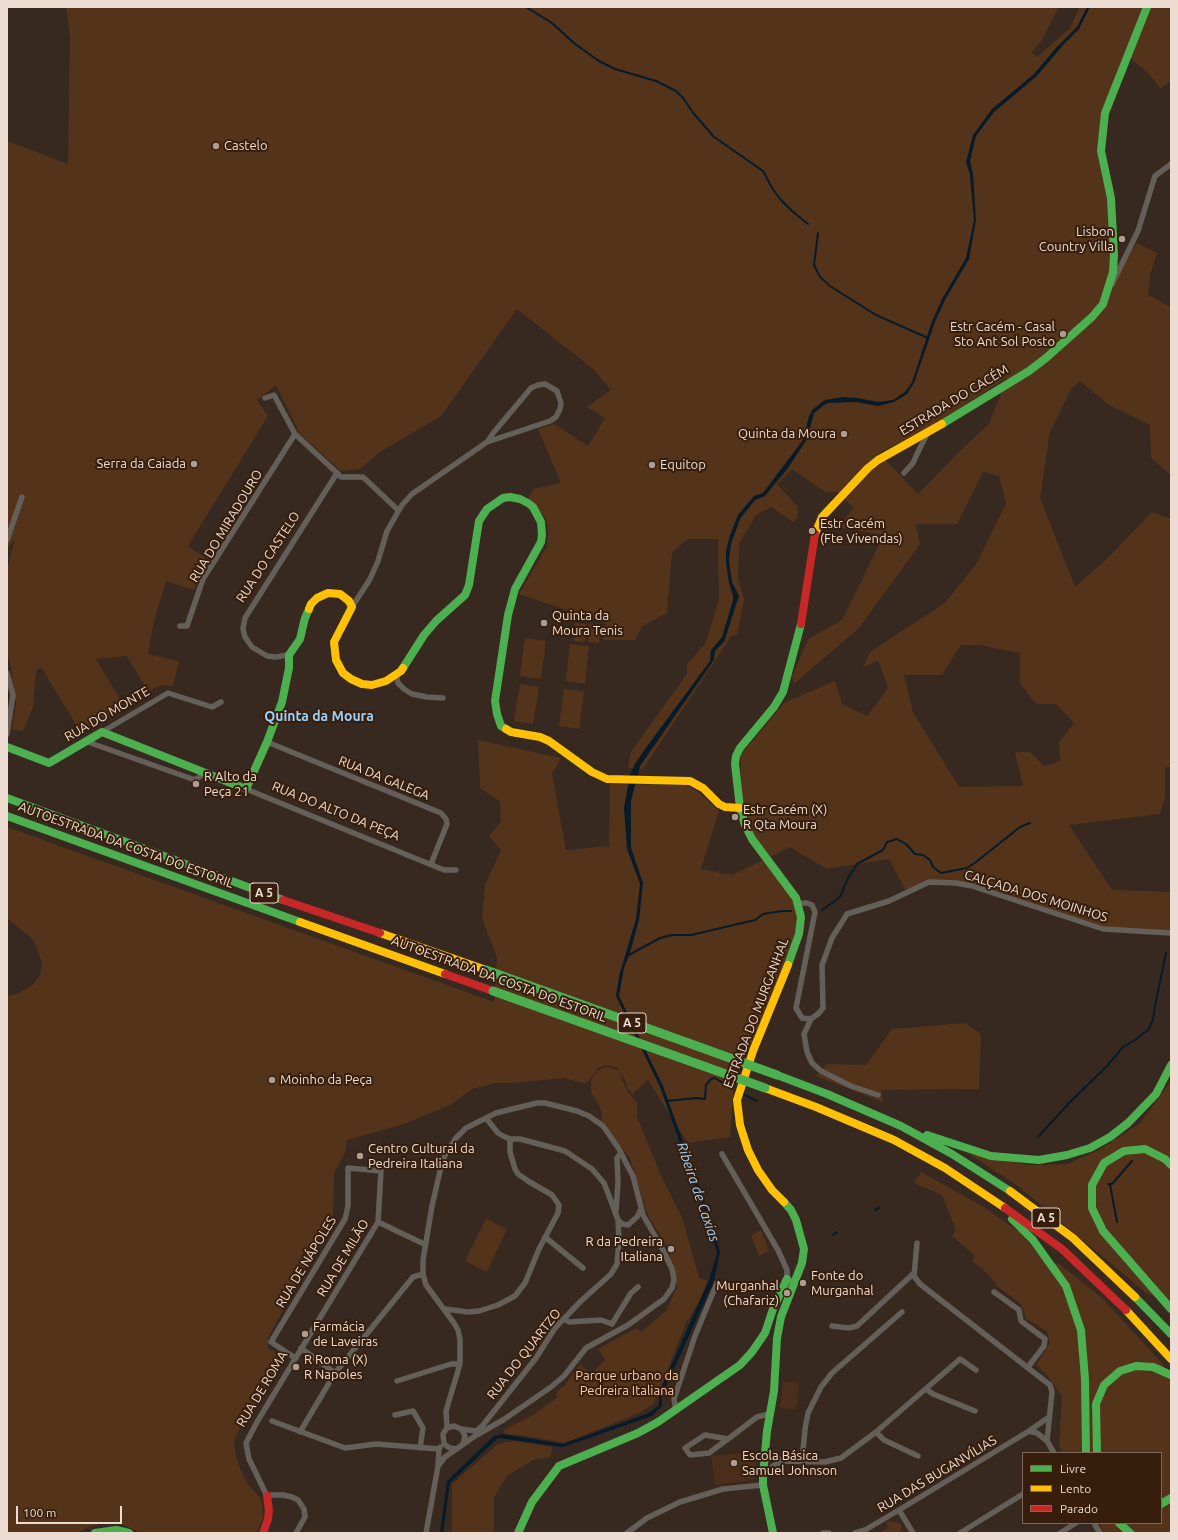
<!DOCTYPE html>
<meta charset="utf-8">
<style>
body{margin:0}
#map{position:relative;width:1178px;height:1540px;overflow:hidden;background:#372920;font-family:Ubuntu,sans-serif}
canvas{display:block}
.frame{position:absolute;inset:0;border:8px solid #eddcd1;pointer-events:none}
.legend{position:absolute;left:1022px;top:1452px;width:140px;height:72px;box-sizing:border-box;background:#361d0c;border:1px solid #7f695b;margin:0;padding:5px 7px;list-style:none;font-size:12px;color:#eddcd1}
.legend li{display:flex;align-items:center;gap:8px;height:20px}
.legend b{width:20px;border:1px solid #7f695b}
.scale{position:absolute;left:16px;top:1506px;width:106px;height:18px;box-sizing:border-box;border:2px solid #eddcd1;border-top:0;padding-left:5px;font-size:12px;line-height:14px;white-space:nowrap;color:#eddcd1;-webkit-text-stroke:3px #361d0c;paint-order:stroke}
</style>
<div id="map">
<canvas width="1178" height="1540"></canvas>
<div class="frame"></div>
<ul class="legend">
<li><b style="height:5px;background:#4caf50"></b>Livre</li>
<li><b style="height:5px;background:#ffc107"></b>Lento</li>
<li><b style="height:5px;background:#c62828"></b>Parado</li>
</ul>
<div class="scale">100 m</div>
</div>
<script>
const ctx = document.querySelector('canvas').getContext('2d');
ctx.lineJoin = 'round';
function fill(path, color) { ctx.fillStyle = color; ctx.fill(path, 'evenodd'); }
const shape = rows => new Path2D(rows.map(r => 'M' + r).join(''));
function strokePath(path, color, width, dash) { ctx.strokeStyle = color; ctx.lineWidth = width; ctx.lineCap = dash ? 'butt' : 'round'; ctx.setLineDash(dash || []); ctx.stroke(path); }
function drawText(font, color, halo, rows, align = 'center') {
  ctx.font = font + ' Ubuntu,sans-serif'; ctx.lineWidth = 4; ctx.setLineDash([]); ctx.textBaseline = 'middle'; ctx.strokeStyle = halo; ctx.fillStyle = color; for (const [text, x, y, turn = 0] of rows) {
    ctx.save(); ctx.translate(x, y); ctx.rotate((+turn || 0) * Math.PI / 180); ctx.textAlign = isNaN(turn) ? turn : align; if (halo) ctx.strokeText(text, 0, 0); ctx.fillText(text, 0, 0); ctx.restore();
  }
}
fill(shape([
 [783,1381,799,1383,796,1409,780,1408],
 [757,1452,754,1478,748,1481,715,1485,711,1456]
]), '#4b2e19');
fill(shape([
 [66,7,1059,7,1041,42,1031,52,1037,57,1070,28,1080,7,1171,7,1171,80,1161,89,1148,73,1128,56,1105,113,1101,151,1111,198,1113,272,1125,260,1137,243,1157,253,1150,275,1148,295,1171,307,1171,475,1151,458,1150,425,1109,405,1080,381,1071,389,1050,432,1040,498,1075,587,1107,559,1152,512,1171,519,1171,767,1165,767,1165,797,1160,814,1069,825,1112,890,1171,892,1171,933,1103,929,956,883,930,882,907,893,889,859,827,869,790,847,766,859,792,892,801,922,753,1051,737,1043,730,1137,688,1143,648,1080,632,1094,627,1087,624,1077,619,1072,627,1091,637,1103,637,1117,662,1178,682,1217,699,1278,708,1281,698,1303,686,1323,654,1403,642,1412,564,1443,526,1436,505,1434,504,1430,533,1415,557,1398,557,1391,564,1386,580,1364,591,1374,605,1360,598,1349,636,1328,641,1332,666,1311,677,1288,667,1246,648,1216,630,1158,601,1123,602,1114,600,1107,591,1092,591,1079,597,1071,605,1067,615,1069,619,1071,617,1067,605,1065,598,1068,586,1084,564,1078,512,1083,495,1083,472,1089,450,1105,407,1123,347,1140,345,1153,334,1173,333,1215,268,1338,268,1349,283,1355,283,1363,244,1419,234,1441,236,1457,241,1471,248,1484,260,1498,262,1503,263,1519,256,1533,141,1533,124,1525,112,1523,100,1524,88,1527,78,1533,7,1533,7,996,17,994,33,985,40,975,42,963,35,943,30,937,7,918,7,827,494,1002,497,958,482,918,485,885,501,850,489,836,501,822,500,801,480,788,478,740,561,758,552,774,566,850,609,846,610,784,684,785,696,790,719,811,701,869,732,875,765,859,740,808,741,755,784,703,835,681,842,704,867,716,888,688,878,660,863,668,870,652,945,603,977,563,1006,503,999,476,983,472,957,524,916,524,920,544,859,628,794,684,792,677,808,639,842,620,884,535,837,527,854,508,837,492,825,492,792,469,777,484,797,506,798,517,793,522,771,507,756,515,739,544,738,579,744,599,737,635,732,635,643,769,628,768,631,752,687,674,687,664,705,644,719,600,718,539,688,539,672,552,667,613,642,626,635,640,603,640,606,623,519,594,547,546,548,531,546,519,537,507,528,499,533,489,561,483,538,429,554,424,588,446,605,418,587,407,611,390,592,368,517,309,441,416,380,452,360,469,341,471,300,434,276,385,257,400,268,416,188,546,210,561,197,582,194,590,166,581,154,621,148,654,179,661,173,686,161,685,148,691,127,656,96,659,124,706,81,733,41,667,36,671,33,707,23,731,12,729,16,704,11,668,7,653,7,570,15,538,7,550,7,141,68,164,70,36],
 [1007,378,989,424,964,447,918,494,879,453,928,428],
 [961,645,979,645,1020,653,1020,683,1036,704,1056,704,1074,723,1059,743,1060,761,1044,766,1030,752,1015,752,1023,786,959,787,913,712,904,675,942,675],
 [575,623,586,624,585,642,574,641],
 [589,624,601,625,599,643,588,642],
 [525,638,546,641,541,679,520,676],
 [570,644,589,646,585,684,566,681],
 [520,684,539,687,533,724,514,721],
 [564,689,584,691,579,729,559,726],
 [965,1023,981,1034,979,1089,881,1090,883,1102,816,1076,827,1064,866,1065,892,1029],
 [1171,1081,1171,1306,1145,1292,1018,1186,969,1154,1028,1165,1067,1164,1101,1149,1140,1123],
 [921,1172,982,1206,1022,1234,1046,1265,1058,1263,1101,1297,1161,1362,1171,1376,1171,1533,1104,1533,1099,1523,1161,1523,1161,1453,1062,1453,1059,1446,1062,1396,1047,1375,1036,1365,1050,1343,1047,1331,1026,1319,1021,1304,998,1287,987,1273,972,1261,975,1256,952,1236,956,1230,942,1195,914,1183],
 [486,1219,507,1229,487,1272,465,1261],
 [761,1230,769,1251,759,1256,751,1235],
 [514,1441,552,1447,551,1457,533,1460,507,1476,494,1498,494,1533,452,1533,452,1484,498,1444],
 [889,1521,899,1523,902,1526,900,1533,879,1533,887,1529,887,1523]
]), '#54331b');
fill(shape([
 [1087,7,1090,7,1079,29,1064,44,1037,76,994,112,976,136,970,161,973,174,976,220,969,259,945,300,935,322,914,383,907,394,894,402,878,406,856,402,827,403,814,413,807,439,788,468,765,496,755,500,740,519,731,544,729,561,732,582,739,596,724,642,715,651,714,660,640,766,631,801,631,848,643,883,639,920,630,953,624,968,619,996,663,1086,710,1217,720,1252,714,1281,662,1395,662,1406,652,1416,563,1447,498,1438,450,1483,443,1533,440,1533,447,1481,494,1436,502,1434,563,1444,649,1413,659,1405,659,1393,709,1280,717,1253,707,1219,660,1087,616,996,619,976,636,919,640,884,627,849,624,808,630,775,635,764,645,749,710,661,711,650,722,637,733,600,733,596,729,583,726,563,726,551,730,535,738,515,754,496,763,493,803,440,809,416,813,409,825,400,843,397,857,398,879,402,893,400,905,392,912,382,932,321,942,299,966,258,974,220,970,175,966,162,973,135,992,109,1034,74,1056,48,1077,27]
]), '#081b29');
strokePath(shape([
 [526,7,552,23,575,44,599,61,615,69,656,81,676,91,683,98,694,114,714,137,763,171,772,188,781,200,792,211,808,224],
 [818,233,814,265,820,277,830,286,876,315,928,338],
 [822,910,840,897,848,878,857,864,883,850,887,842,897,839,906,844,915,854,923,855,930,860,933,867,941,873,967,868,976,862,1020,827,1030,823],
 [627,956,660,938,672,935,691,935,755,920,763,914,782,911,791,911],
 [743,1094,757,1101],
 [667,1101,697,1098,705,1099,706,1085,711,1079,715,1078,731,1088],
 [1038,1137,1070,1102,1107,1066,1123,1047,1135,1040,1148,1030,1153,1020,1155,1006,1166,953],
 [1108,1184,1112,1184,1132,1161],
 [1110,1185,1117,1222],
 [875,1210,879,1208],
 [833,1235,837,1232]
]), '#081b29', 2);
strokePath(shape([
 [1112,284,1138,231,1155,176,1171,164],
 [265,398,274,395,295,434,337,473,245,618,243,629,245,637,252,647,267,656,275,657,289,655],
 [337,473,341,477,363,477,398,510],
 [904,473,913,463,917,454,928,432],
 [7,540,22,497],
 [352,607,370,579,378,561,387,531,402,505,412,494,487,442,550,421,556,417,560,409,561,403,557,391,545,384,538,385,531,388,494,432,487,442],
 [180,626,187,626,203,579,295,434],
 [7,673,13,695,7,734],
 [396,675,398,683,404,689,412,694,427,697,443,698],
 [102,732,168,693,212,707,221,702],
 [85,741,195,780,206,772],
 [267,742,441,813,446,819,447,824,431,864],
 [246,789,444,870,456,870],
 [798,903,807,903,812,905,815,912,796,1008,802,1018,811,1019,819,1013,823,1008,822,965,832,938,847,914,889,901,929,882,956,883,972,886,1103,929,1171,933],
 [811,1019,804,1034,807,1052,812,1063,821,1071,851,1086,878,1095],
 [722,1154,778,1250,787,1270,787,1279,795,1282],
 [616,1211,618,1182,617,1158,621,1153],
 [618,1220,622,1224,628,1225,637,1217,641,1209],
 [378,1222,424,1244],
 [545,1237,583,1268],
 [917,1243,914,1276,920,1284,1050,1385,1052,1392,1047,1441],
 [994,1292,1019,1310,1021,1321,1045,1339,1044,1346,1028,1367],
 [445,1309,468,1312,479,1311,498,1305,515,1296,525,1283,539,1249,558,1213,559,1205,552,1195,528,1181,518,1174,515,1169,510,1152,510,1139],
 [564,1319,569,1322,601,1320,612,1324],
 [612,1324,631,1293,638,1287],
 [832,1326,849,1328,857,1326,914,1273],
 [301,1348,335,1373,413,1277,423,1274],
 [295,1358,271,1342,345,1219,348,1206,348,1168,381,1171,378,1222,257,1422,246,1443,249,1459,267,1496,272,1495,283,1495,292,1497,298,1500,304,1509,305,1517,296,1533],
 [397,1381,451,1364,460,1364],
 [926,1389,933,1394,975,1411],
 [676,1411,674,1399,695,1336,717,1283],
 [395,1415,413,1411,423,1428,420,1448],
 [272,1421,345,1448,376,1444,439,1449],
 [461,1429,476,1431,483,1425,536,1358,555,1328,581,1301,611,1274,617,1264,619,1241,618,1220,608,1193,604,1183,592,1169,565,1151,520,1139,510,1139,503,1136,498,1133,486,1118],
 [1029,1431,1049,1417],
 [300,1432,335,1373],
 [876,1432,884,1440,918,1456],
 [705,1435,728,1439,709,1453,690,1455,685,1448,705,1435],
 [728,1439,757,1417,769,1414],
 [457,1449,450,1448,444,1444,443,1434,447,1428,454,1426,461,1429,465,1436,463,1444],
 [765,1449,782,1461],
 [802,1462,805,1429,808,1413,821,1387,832,1373,902,1312],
 [438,1466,439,1449,440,1447],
 [763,1475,773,1466,782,1461,825,1462,841,1458,876,1432,960,1359,976,1370],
 [899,1510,913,1533],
 [1094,1523,1100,1533],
 [426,1533,438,1466,445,1457,475,1436,503,1420,551,1387,564,1376,586,1348,628,1325,664,1299,672,1288,674,1279,672,1269,663,1250,643,1215,633,1176,626,1163,619,1149,603,1126,589,1116,577,1111,545,1103,537,1103,496,1113,466,1128,456,1138,445,1155,440,1171,432,1206,423,1260,423,1274,426,1285,454,1323,458,1330,460,1339,460,1364,446,1411,447,1428],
 [627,1533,647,1518,680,1502,723,1489,763,1485],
 [823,1533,829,1533],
 [855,1533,865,1530,899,1510,1029,1431,1037,1433,1047,1441,1054,1453],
 [960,1533,1023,1494],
 [1060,1533,1076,1523]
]), '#655f5a', 5.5);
strokePath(shape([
 [942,424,1029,371,1046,358,1092,317,1103,304,1113,272,1114,255,1111,198,1101,151,1105,113,1147,7],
 [403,668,424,635,436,621,465,595,469,585,479,521,487,509,503,498,510,497,520,499,528,503,533,507,541,522,542,535,541,542,515,589,508,615,495,701,497,714,501,726,506,729],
 [7,747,49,763,102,732,246,789,267,742,282,702,289,668,289,655,300,639,305,618,309,609],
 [7,798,283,900],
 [7,816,300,922],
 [788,965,799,934,801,917,796,898,752,839,745,825,740,808,735,764,736,756,740,748,774,707,783,692,801,624],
 [777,1075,827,1094,901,1126,952,1154,1010,1191],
 [927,1135,991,1156,1039,1160,1067,1155,1090,1148,1110,1137,1128,1123,1156,1094,1171,1065],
 [1171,1165,1165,1159,1145,1149,1124,1151,1104,1163,1092,1185,1092,1208,1103,1231,1171,1309],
 [1012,1219,1033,1240,1066,1286,1081,1330,1085,1379,1086,1453],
 [1135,1297,1171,1334],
 [1097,1453,1096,1404,1104,1385,1120,1371,1136,1366,1153,1367,1171,1375],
 [1161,1504,1171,1498],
 [1119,1523,1130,1533],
 [95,1533,116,1530,129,1533],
 [518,1533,532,1502,559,1466,638,1433,658,1422,740,1365,752,1352,765,1333,773,1309,787,1279],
 [773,1533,763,1485,763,1476,767,1431,774,1391,777,1338,781,1317,802,1263,804,1249,796,1220,791,1210,784,1202]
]), '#4caf50', 8);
strokePath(shape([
 [815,534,822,517,868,468,878,460,942,424],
 [309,609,311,604,317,598,328,593,340,594,349,601,352,607,334,642,336,660,343,673,351,679,362,684,372,685,386,681,401,671,403,668],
 [506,729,511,732,540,737,549,741,592,772,607,779,690,781,703,788,719,804,725,807,740,808],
 [300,922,445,974],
 [380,933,486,970],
 [765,1088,816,1107,894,1140,945,1168,1005,1208],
 [1010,1191,1073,1238,1135,1297],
 [784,1202,772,1190,758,1170,748,1150,740,1125,737,1100,753,1051,788,965],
 [1126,1310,1171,1359]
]), '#ffc107', 8);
strokePath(shape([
 [801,624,815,534],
 [283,900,380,933],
 [445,974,493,991],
 [1005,1208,1062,1249,1126,1310],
 [263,1533,268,1519,269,1511,267,1496]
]), '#c62828', 8);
strokePath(shape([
 [486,970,777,1075],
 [493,991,765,1088]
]), '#4caf50', 9);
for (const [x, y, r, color] of [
 [216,146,4,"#ad9d93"],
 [1122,239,4,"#ad9d93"],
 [1063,334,4,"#ad9d93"],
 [844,434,4,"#ad9d93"],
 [194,464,4,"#ad9d93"],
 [652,465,4,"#ad9d93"],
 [812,531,4,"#ad9d93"],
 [544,623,4,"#ad9d93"],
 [196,784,4,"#ad9d93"],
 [735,817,4,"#ad9d93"],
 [272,1080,4,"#ad9d93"],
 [360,1156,4,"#ad9d93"],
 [671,1249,4,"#ad9d93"],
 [803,1283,4,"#ad9d93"],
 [787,1293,4,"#ad9d93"],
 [305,1334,4,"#ad9d93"],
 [296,1367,4,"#ad9d93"],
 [734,1463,4,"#ad9d93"]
]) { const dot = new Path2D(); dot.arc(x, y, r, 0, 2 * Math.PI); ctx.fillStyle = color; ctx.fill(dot); strokePath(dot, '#361d0c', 1.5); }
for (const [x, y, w] of [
 [264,893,28],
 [632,1023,28],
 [1046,1218,28]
]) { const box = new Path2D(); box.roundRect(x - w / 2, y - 10, w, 20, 3); ctx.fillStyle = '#361d0c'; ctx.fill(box); strokePath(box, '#eddcd1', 1); }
drawText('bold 12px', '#eddcd1', null, [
 ["A 5",264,893],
 ["A 5",632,1023],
 ["A 5",1046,1218]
]);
drawText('13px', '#eddcd1', '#361d0c', [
 ["Castelo",224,146],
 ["Lisbon",1114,232,"right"],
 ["Country Villa",1114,247,"right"],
 ["Estr Cacém - Casal",1055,327,"right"],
 ["Sto Ant Sol Posto",1055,342,"right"],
 ["Quinta da Moura",836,434,"right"],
 ["Serra da Caiada",186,464,"right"],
 ["Equitop",660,465],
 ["Estr Cacém",820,524],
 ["(Fte Vivendas)",820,539],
 ["Quinta da",552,616],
 ["Moura Tenis",552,631],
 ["R Alto da",204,777],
 ["Peça 21",204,792],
 ["Estr Cacém (X)",743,810],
 ["R Qta Moura",743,825],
 ["Moinho da Peça",280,1080],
 ["Centro Cultural da",368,1149],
 ["Pedreira Italiana",368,1164],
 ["R da Pedreira",663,1242,"right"],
 ["Italiana",663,1257,"right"],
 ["Fonte do",811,1276],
 ["Murganhal",811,1291],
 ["Murganhal",779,1286,"right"],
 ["(Chafariz)",779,1301,"right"],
 ["Farmácia",313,1327],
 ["de Laveiras",313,1342],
 ["R Roma (X)",304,1360],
 ["R Napoles",304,1375],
 ["Escola Básica",742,1456],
 ["Samuel Johnson",742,1471]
], 'left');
drawText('13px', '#eddcd1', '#361d0c', [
 ["ESTRADA DO CACÉM",954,400,-31],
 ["RUA DO MIRADOURO",226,526,-59],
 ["RUA DO CASTELO",268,557,-57],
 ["RUA DO MONTE",107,714,-30],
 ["RUA DA GALEGA",384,778,22],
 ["RUA DO ALTO DA PEÇA",336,811,22],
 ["AUTOESTRADA DA COSTA DO ESTORIL",126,845,20],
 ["CALÇADA DOS MOINHOS",1036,896,17],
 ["AUTOESTRADA DA COSTA DO ESTORIL",499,979,20],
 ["ESTRADA DO MURGANHAL",756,1013,-69],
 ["RUA DE MILÃO",343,1258,-59],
 ["RUA DE NÁPOLES",306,1262,-59],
 ["RUA DO QUARTZO",524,1354,-52],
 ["RUA DE ROMA",262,1389,-59],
 ["RUA DAS BUGANVÍLIAS",937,1474,-31]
]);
drawText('13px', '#f8cdb1', '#361d0c', [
 ["Parque urbano da",627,1376],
 ["Pedreira Italiana",627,1391]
]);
drawText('bold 14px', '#9bd0f9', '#361d0c', [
 ["Quinta da Moura",319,716]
]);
drawText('italic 14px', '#9cd2fc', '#361d0c', [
 ["Ribeira de Caxias",698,1192,71]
]);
</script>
